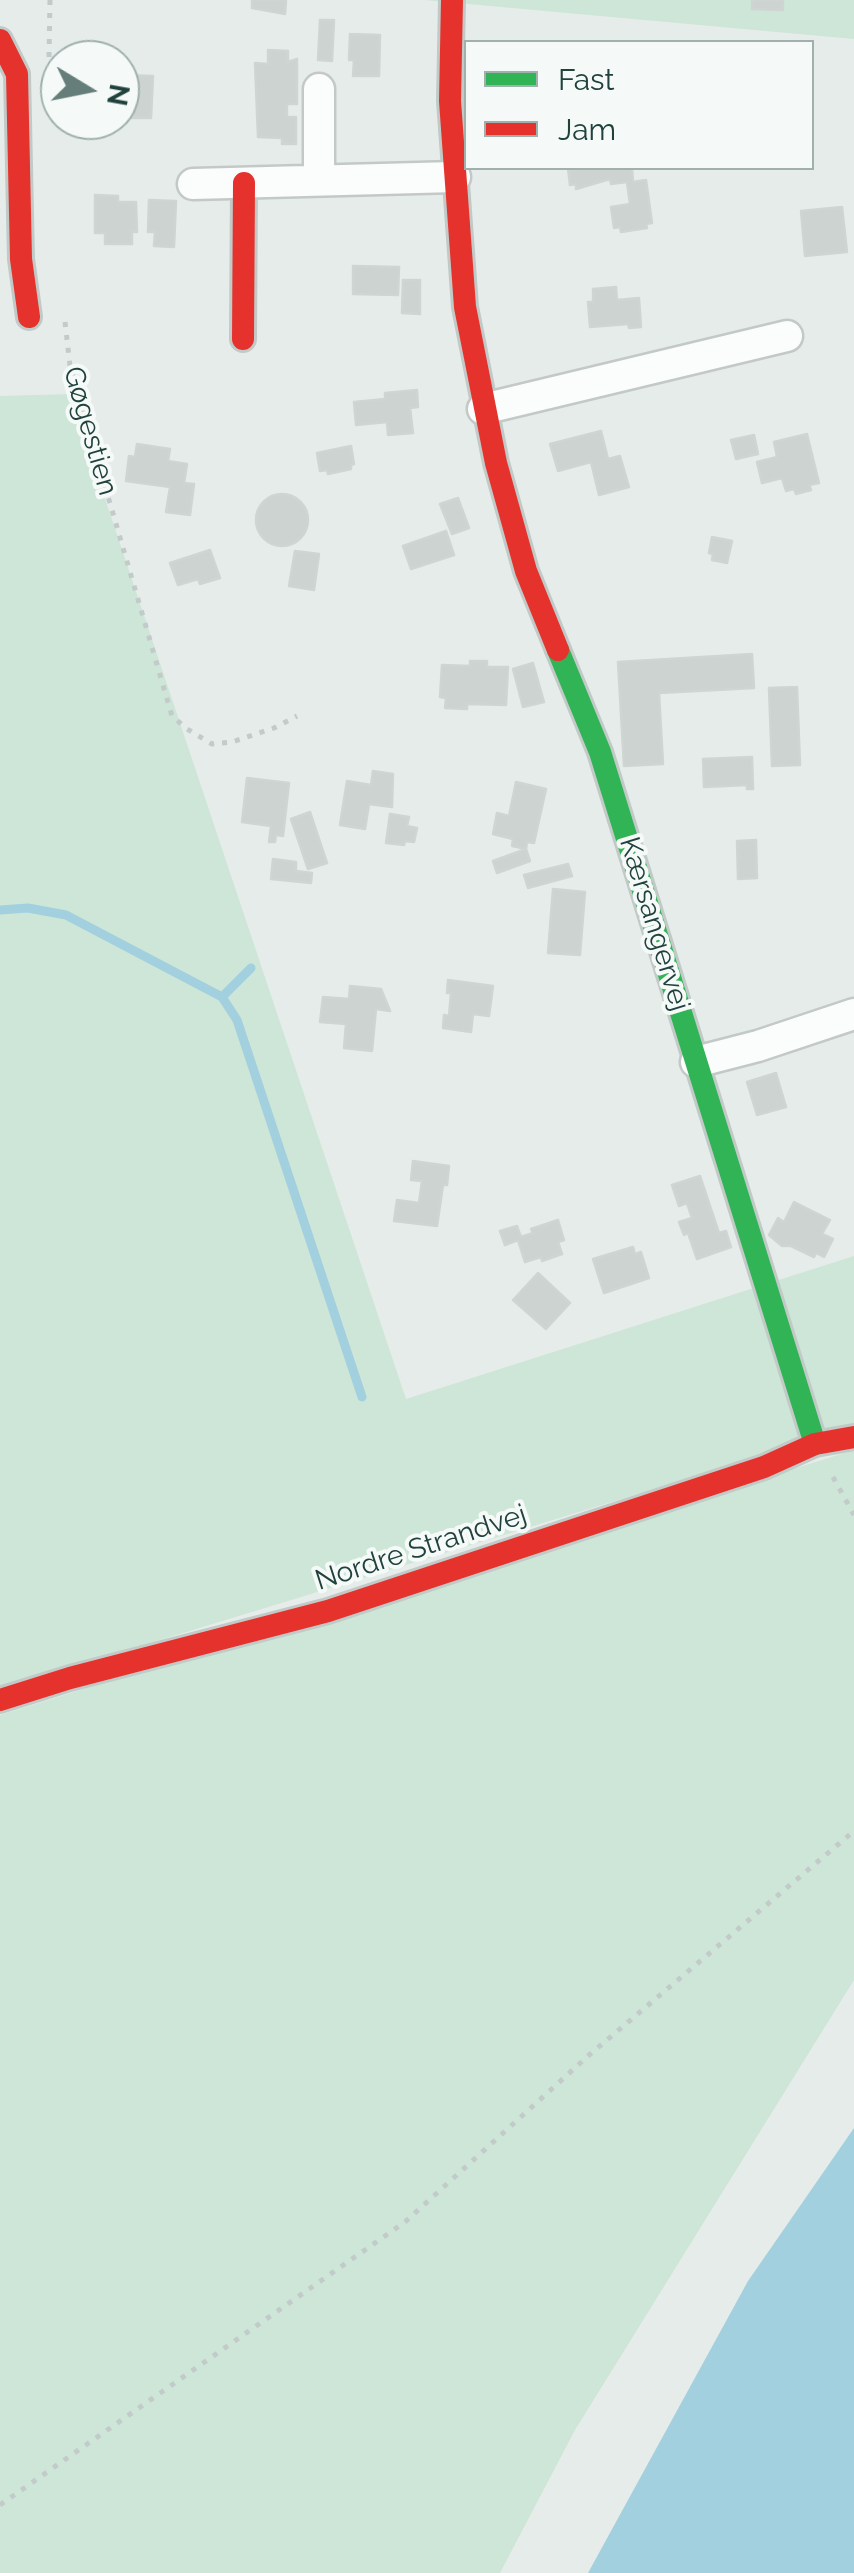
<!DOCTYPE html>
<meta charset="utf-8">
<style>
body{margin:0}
#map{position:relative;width:854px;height:2573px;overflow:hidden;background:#e6ecea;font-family:Raleway,sans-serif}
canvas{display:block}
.legend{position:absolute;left:464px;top:40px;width:350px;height:130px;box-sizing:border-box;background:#f5faf8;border:2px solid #a0b0ad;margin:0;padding:12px 18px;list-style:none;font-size:30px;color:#21423c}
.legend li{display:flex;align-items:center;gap:20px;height:50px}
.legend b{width:50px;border:2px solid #a0b0ad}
.north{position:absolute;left:40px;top:40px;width:100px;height:100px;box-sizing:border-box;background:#f5faf8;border:2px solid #a0b0ad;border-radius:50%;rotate:100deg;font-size:28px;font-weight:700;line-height:40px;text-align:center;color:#21423c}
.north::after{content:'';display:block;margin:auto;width:35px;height:45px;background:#667e79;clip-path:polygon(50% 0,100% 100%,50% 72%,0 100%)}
</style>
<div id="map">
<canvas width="854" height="2573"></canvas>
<ul class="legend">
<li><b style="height:12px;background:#30b455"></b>Fast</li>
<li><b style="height:12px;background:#e5322d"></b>Jam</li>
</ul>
<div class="north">N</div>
</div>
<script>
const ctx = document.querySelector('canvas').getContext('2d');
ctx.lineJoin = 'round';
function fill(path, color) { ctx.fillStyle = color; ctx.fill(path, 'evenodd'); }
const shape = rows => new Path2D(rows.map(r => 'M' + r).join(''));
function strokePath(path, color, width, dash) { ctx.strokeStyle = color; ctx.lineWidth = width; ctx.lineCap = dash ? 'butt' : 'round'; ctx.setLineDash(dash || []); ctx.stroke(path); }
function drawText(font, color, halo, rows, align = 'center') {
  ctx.font = font + ' Raleway,sans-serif'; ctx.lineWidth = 8; ctx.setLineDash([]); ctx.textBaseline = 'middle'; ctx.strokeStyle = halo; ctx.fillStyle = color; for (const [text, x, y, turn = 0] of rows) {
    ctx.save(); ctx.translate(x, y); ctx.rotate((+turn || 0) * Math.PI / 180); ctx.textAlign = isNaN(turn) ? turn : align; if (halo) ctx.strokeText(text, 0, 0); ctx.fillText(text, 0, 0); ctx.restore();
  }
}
fill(shape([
 [424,0,854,0,854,39],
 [70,394,406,1399,854,1256,854,1428,0,1689,0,396],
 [854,1450,854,1980,575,2430,500,2573,0,2573,0,1715]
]), '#cee6d7');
fill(shape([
 [854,2128,854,2573,588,2573,748,2281]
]), '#a3d0de');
strokePath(shape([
 [0,910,28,908,66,915,222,997,237,1020,362,1397],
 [222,997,251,968]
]), '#a3d0de', 9);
const building = shape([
 [252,0,286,0,285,14,252,8,252,0],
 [752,0,783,0,783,10,752,9,752,0],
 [320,20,334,20,332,61,318,60,320,20],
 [350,34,380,35,379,76,353,76,354,60,349,60,350,34],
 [268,50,288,51,288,62,297,59,297,104,287,104,287,117,296,117,296,144,282,144,282,138,258,137,255,63,268,64,268,50],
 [120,75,153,76,151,118,120,118,120,75],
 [568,168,632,168,633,182,646,180,652,223,646,224,647,228,621,232,620,227,614,228,611,207,630,204,627,182,611,184,610,179,576,189,576,184,570,185,568,168],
 [95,195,118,196,118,202,136,202,137,232,132,232,132,244,105,244,105,233,95,233,95,195],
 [149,200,176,201,174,247,154,246,155,232,148,232,149,200],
 [842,207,847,252,805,256,801,211,842,207],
 [353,266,399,267,398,295,353,294,353,266],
 [403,280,420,280,420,314,402,313,403,280],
 [616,287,617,300,639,298,641,327,629,328,628,324,590,327,588,302,593,302,593,289,616,287],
 [417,390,418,407,410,408,413,433,388,435,387,422,356,425,354,402,385,399,385,393,417,390],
 [601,431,608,459,620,456,629,487,599,495,591,462,558,471,550,444,601,431],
 [807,434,819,483,809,485,811,490,796,494,794,489,786,491,782,478,762,483,757,462,777,457,774,442,807,434],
 [754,435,758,454,736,459,731,440,754,435],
 [137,444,170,449,168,461,187,464,184,483,194,484,190,515,166,512,170,487,126,481,129,456,135,457,137,444],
 [351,446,354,464,351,465,351,469,328,474,327,470,320,471,317,453,351,446],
 '256 520a26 26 0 1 1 52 0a26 26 0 1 1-52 0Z',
 [458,498,469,528,452,534,440,504,458,498],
 [446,531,454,555,411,569,403,546,446,531],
 [712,537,732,541,727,563,712,560,713,554,709,553,712,537],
 [210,550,220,578,200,584,198,579,178,585,170,563,210,550],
 [295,551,319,554,314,590,289,586,295,551],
 [752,654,754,688,659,693,663,764,624,766,618,662,752,654],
 [470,661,487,661,487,667,508,667,506,705,467,704,467,709,445,708,446,698,440,697,442,665,470,666,470,661],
 [533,663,544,702,523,707,513,669,533,663],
 [797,687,800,765,772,766,769,688,797,687],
 [752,757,753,789,747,789,747,785,704,787,703,759,752,757],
 [373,771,393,774,392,807,369,804,365,829,340,825,347,781,371,785,373,771],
 [247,778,289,783,283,836,276,835,275,842,269,842,271,826,242,822,247,778],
 [516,782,546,789,534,843,527,842,526,849,512,846,513,839,493,834,497,813,509,816,516,782],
 [310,812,327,863,308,869,291,819,310,812],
 [390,814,409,817,407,826,417,828,414,842,405,841,404,845,386,843,390,814],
 [756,840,757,878,738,879,737,841,756,840],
 [526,849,530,861,497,873,493,861,526,849],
 [273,859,296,862,296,871,312,873,311,883,271,879,273,859],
 [568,864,572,876,528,888,524,875,568,864],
 [553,889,585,892,580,955,548,953,553,889],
 [448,980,493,986,489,1016,473,1014,471,1032,443,1028,444,1015,449,1016,451,993,447,993,448,980],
 [350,986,381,989,390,1011,376,1009,372,1051,344,1048,346,1024,320,1022,323,997,349,999,350,986],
 [776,1073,786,1107,757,1115,747,1082,776,1073],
 [413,1161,449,1166,447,1185,443,1185,437,1226,394,1221,397,1200,419,1203,422,1181,411,1180,413,1161],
 [700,1176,719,1233,726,1231,731,1247,697,1259,688,1233,684,1235,679,1222,692,1218,687,1203,679,1206,672,1185,700,1176],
 [794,1202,830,1220,822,1234,833,1239,824,1257,816,1253,814,1257,791,1246,782,1246,769,1235,778,1218,784,1222,794,1202],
 [558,1220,564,1240,558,1242,562,1254,542,1261,541,1257,525,1262,518,1240,505,1245,500,1231,517,1226,521,1237,533,1233,531,1229,558,1220],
 [633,1247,635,1254,641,1252,649,1278,604,1293,593,1259,633,1247],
 [538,1273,570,1303,546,1329,513,1300,538,1273]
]);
fill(building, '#ccd3d1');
strokePath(building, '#ced5d3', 2.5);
const street = shape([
 [319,180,319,89],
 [193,184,455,177],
 [483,409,787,336],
 [696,1062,758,1046,854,1014]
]);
const fast = shape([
 [558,650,600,752,815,1444]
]);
const jam = shape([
 [452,0,450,101,465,307,496,463,526,571,558,650],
 [0,40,17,74,21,259,29,317],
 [243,339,244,183],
 [0,1700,70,1678,328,1611,764,1467,815,1444,854,1437]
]);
strokePath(street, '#c3c9c7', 35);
strokePath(fast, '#c1cac7', 28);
strokePath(jam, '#c1cac7', 28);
strokePath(shape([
 [49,57,50,0],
 [65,322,70,366,172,716,187,729,212,744,232,742,274,728,297,716],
 [833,1477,854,1515],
 [0,2505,405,2222,588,2056,854,1831]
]), '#c2cbca', 5, [5, 8]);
strokePath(street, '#fbfcfc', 30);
strokePath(fast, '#30b455', 22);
strokePath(jam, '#e5322d', 22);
drawText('28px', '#21423c', '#f5faf8', [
 ["Gøgestien",90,431,74],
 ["Kærsangervej",654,924,73],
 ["Nordre Strandvej",421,1548,-18]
]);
</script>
